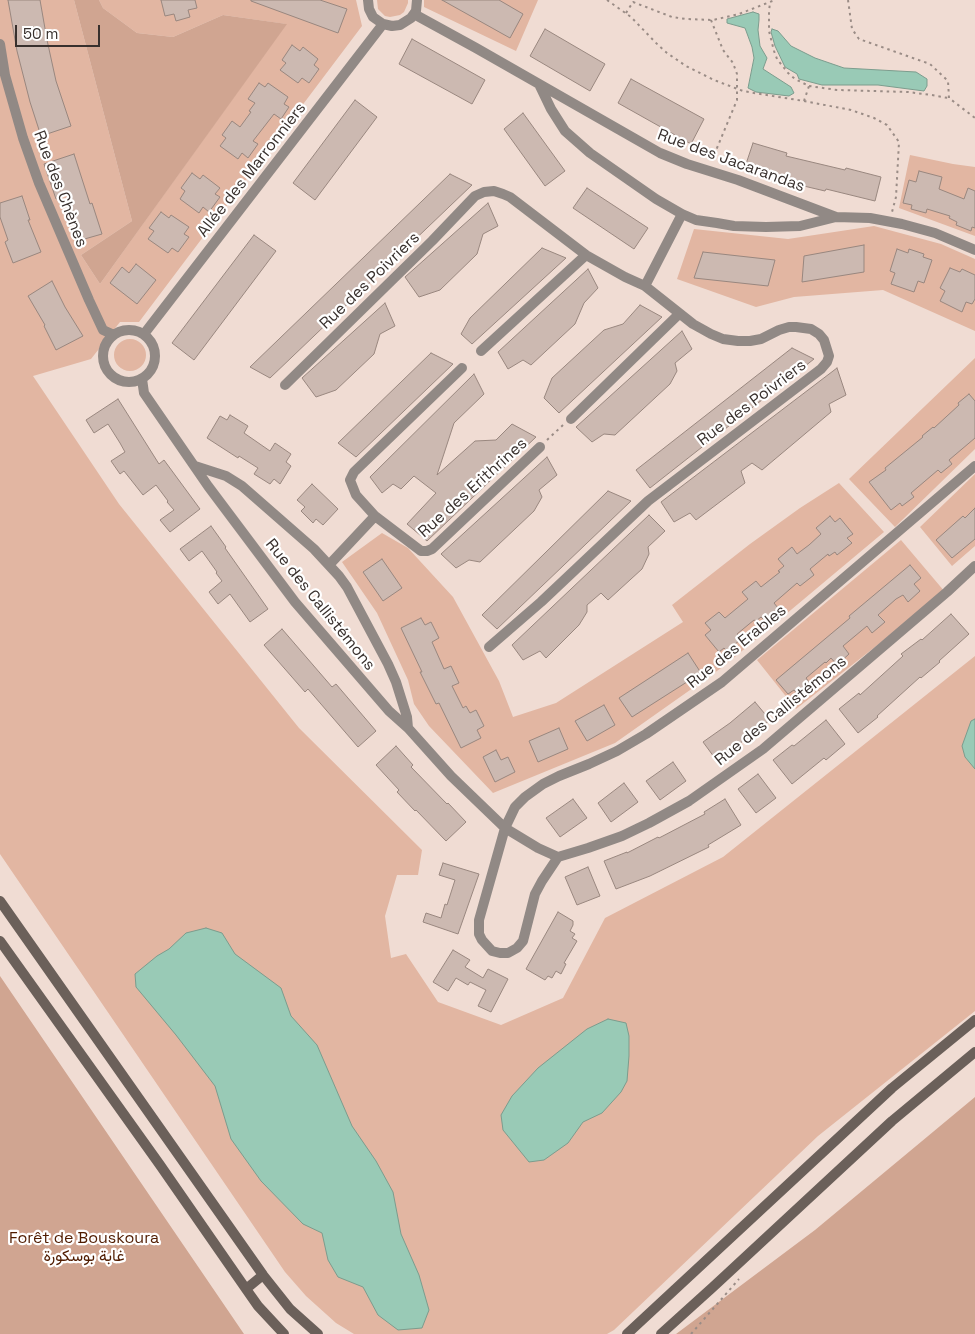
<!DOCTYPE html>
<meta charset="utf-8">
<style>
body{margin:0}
#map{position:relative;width:975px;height:1334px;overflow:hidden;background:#f0dcd3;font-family:"Space Grotesk",sans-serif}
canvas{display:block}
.scale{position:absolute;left:15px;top:25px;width:85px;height:22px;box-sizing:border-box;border:2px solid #38302d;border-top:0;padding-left:6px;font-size:15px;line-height:18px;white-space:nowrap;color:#38302d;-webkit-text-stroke:4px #fff;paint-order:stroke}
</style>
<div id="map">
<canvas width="975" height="1334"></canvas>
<div class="scale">50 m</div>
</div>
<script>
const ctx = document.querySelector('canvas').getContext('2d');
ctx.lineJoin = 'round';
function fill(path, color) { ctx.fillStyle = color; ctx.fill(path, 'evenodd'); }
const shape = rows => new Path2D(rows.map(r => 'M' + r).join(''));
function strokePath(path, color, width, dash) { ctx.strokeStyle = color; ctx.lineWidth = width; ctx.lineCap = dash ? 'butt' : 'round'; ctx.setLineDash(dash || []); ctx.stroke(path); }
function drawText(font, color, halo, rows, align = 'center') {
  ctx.font = font + ' "Space Grotesk",Vazirmatn,sans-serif'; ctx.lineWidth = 4.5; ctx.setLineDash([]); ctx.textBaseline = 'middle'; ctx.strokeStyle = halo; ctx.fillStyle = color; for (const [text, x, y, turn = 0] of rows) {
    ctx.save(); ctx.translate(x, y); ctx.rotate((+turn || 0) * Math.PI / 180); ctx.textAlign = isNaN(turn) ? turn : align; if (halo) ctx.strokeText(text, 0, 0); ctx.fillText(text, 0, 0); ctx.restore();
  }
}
fill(shape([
 [0,0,74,0,132,221,81,255,100,284,286,24,223,15,173,37,137,33,103,8,99,0,356,0,362,26,139,322,120,322,91,359,33,376,119,504,299,728,422,850,418,875,397,875,385,916,391,958,406,954,438,1002,501,1025,563,998,605,918,723,857,975,656,975,1011,818,1136,614,1330,607,1334,354,1334,336,1323,306,1296,285,1272,0,854],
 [377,0,408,0,408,3,404,12,400,15,390,17,385,16,378,9],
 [424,0,538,0,516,51,424,7],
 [910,155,953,164,975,167,975,236,899,208],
 [874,226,941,244,975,259,975,331,883,290,794,297,756,307,677,279,694,229,788,239],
 '114 355a16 16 0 1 1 32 0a16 16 0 1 1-32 0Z',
 [975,358,975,449,895,527,849,479],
 [975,474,975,546,952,566,920,527],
 [839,483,884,532,724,666,615,743,493,793,429,726,414,704,408,680,377,613,342,562,382,533,408,548,453,597,499,681,513,717,556,703,683,622,672,605,750,544,800,508],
 [901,540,945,592,796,709,757,660]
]), '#e2b6a2');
fill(shape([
 [74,0,99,0,103,8,137,33,173,37,223,15,287,24,100,284,81,255,132,221],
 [0,976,244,1334,0,1334],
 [975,1097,975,1334,676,1334,815,1230]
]), '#d0a591');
const water = shape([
 [753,12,759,14,759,20,758,30,760,46,767,58,763,69,791,87,794,93,789,96,756,92,748,88,754,58,752,47,745,28,727,23,727,19,753,12],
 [772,29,778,31,791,46,815,58,844,68,916,72,927,79,927,86,924,91,878,85,822,85,799,79,797,74,785,67,775,46,771,32,772,29],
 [975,719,975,769,965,757,962,746,971,721,975,719],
 [206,928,222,933,235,954,281,988,291,1016,317,1045,352,1126,376,1161,393,1192,401,1234,419,1275,429,1310,422,1328,398,1330,378,1315,363,1287,338,1277,328,1260,322,1233,303,1224,261,1181,231,1139,215,1086,176,1035,136,987,135,974,157,956,169,949,186,933,206,928],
 [608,1019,626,1023,629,1036,629,1056,627,1081,621,1092,602,1113,583,1122,568,1143,544,1160,529,1162,503,1130,501,1115,512,1096,538,1068,587,1029,608,1019]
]);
fill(water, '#99cab6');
strokePath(water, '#7c9c8d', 1);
const building = shape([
 [8,0,40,0,47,40,56,81,71,126,41,136,30,102,17,51,8,0],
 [161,0,195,0,197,8,188,10,190,17,176,21,174,14,165,16,161,0],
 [251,0,320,0,347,9,338,33,251,1,251,0],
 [442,0,499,0,523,14,510,38,442,0],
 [545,29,605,64,590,91,530,56,545,29],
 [412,39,485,80,472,104,399,64,412,39],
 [292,45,300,51,303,47,318,59,314,65,319,69,309,83,302,78,298,83,280,70,286,63,282,60,292,45],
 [631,79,704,119,691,144,618,103,631,79],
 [259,83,265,87,268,83,288,97,284,104,289,107,281,119,274,114,253,141,258,144,248,158,242,153,238,159,220,146,226,138,222,135,232,121,240,127,251,112,249,111,255,103,248,99,259,83],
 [355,100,377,117,315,200,293,183,355,100],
 [523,113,565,171,545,186,504,129,523,113],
 [753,143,787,153,786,156,845,170,846,168,881,177,875,201,826,189,825,191,791,183,791,181,745,167,753,143],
 [74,154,90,204,92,203,102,234,81,240,67,195,56,199,44,164,74,154],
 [919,171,942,177,939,189,964,199,968,188,975,191,975,228,972,227,971,231,956,225,957,222,949,218,950,216,927,209,926,213,911,209,912,205,903,203,909,180,916,182,919,171],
 [192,173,200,179,203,175,220,188,215,194,220,197,209,212,203,207,199,213,180,199,185,191,181,188,192,173],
 [450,174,472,185,270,378,250,367,450,174],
 [587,188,648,228,634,249,573,208,587,188],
 [22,196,30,220,28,220,41,252,13,263,5,242,8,240,0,217,0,203,22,196],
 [488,203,498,226,483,234,477,254,440,290,419,297,405,277,488,203],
 [161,212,169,218,171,215,189,227,184,234,189,237,178,252,172,248,168,253,148,239,154,231,149,228,161,212],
 [254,235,276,251,194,360,172,343,254,235],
 [864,245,864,272,802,282,804,256,864,245],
 [542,248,566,258,472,344,461,334,470,318,542,248],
 [897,249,908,253,909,249,924,254,923,257,932,260,924,283,918,281,914,292,891,284,895,273,890,271,897,249],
 [703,252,775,260,768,286,694,278,703,252],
 [136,264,156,280,137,304,110,283,122,267,129,273,136,264],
 [950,268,960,272,962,269,975,275,975,299,972,304,966,302,962,312,940,301,945,291,940,288,950,268],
 [588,269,598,288,584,303,575,324,531,365,523,360,508,369,498,352,588,269],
 [52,281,65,307,83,336,56,350,44,326,45,325,28,296,52,281],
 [385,303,395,326,380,334,374,354,336,390,316,397,302,378,385,303],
 [640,305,662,317,559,413,544,398,552,378,604,330,623,324,640,305],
 [682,331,692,349,675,363,677,371,670,384,615,435,604,434,592,442,576,427,682,331],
 [792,348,814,359,650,488,636,470,792,348],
 [431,353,453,364,356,457,338,443,431,353],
 [837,368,846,395,829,404,831,412,762,470,752,463,741,471,745,483,696,520,690,513,674,522,661,502,837,368],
 [474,374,484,394,454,423,437,475,475,441,496,440,512,424,536,437,427,541,407,524,436,493,414,476,401,489,393,484,382,493,370,477,474,374],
 [969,394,975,401,975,438,949,460,952,464,941,473,938,470,911,493,914,497,902,506,900,503,891,510,869,482,886,470,885,468,923,437,922,436,933,427,934,428,959,405,958,403,969,394],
 [118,399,159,464,164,460,200,509,170,532,160,520,174,510,167,502,168,501,156,485,143,495,124,471,120,474,111,461,125,452,120,443,108,424,94,433,86,420,118,399],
 [230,415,248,426,244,433,270,451,275,443,291,454,286,462,291,466,280,484,274,479,270,484,254,474,258,468,239,456,238,458,207,438,220,416,227,420,230,415],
 [547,457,557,475,539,490,542,497,534,511,480,562,469,560,456,568,441,554,547,457],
 [312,484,338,509,323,525,316,519,313,523,301,511,305,507,297,500,312,484],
 [608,491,631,501,497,629,482,615,608,491],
 [975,508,975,539,952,558,936,540,963,516,965,518,975,508],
 [649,515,665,531,648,547,649,554,642,569,608,600,601,593,587,605,587,612,579,625,546,658,540,651,523,660,512,645,649,515],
 [830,516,835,522,840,518,853,534,847,538,852,543,837,555,835,552,829,556,828,554,810,569,814,575,800,586,797,583,774,603,778,608,764,620,761,617,756,621,754,620,737,634,741,639,727,651,724,648,719,652,705,635,711,630,705,623,719,612,725,618,748,599,742,592,756,581,761,587,780,572,778,571,784,566,778,559,792,547,797,554,809,545,821,534,816,528,830,516],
 [211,526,226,547,225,548,268,609,250,622,230,594,218,604,209,592,222,581,216,573,217,572,202,551,189,561,180,549,211,526],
 [382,559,402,588,383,601,363,572,382,559],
 [910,565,921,578,914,584,920,591,908,602,903,595,896,599,878,615,885,622,872,633,867,626,843,646,849,654,837,665,831,658,826,663,825,662,806,678,812,686,799,696,794,690,788,694,776,680,850,618,849,616,910,565],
 [951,614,969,634,939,661,940,662,921,678,920,677,877,716,878,717,858,733,839,709,859,693,860,695,903,656,901,654,921,639,922,640,951,614],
 [421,618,425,625,431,622,439,638,432,642,444,669,451,666,459,683,452,686,463,708,466,706,470,713,476,710,484,726,477,730,481,738,461,748,439,703,436,704,420,672,422,672,401,628,421,618],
 [282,629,332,687,336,684,376,731,358,747,308,689,305,692,264,645,282,629],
 [688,653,701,673,632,717,619,698,688,653],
 [755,702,770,720,717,761,703,742,730,723,755,702],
 [604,705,615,725,587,741,575,721,604,705],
 [826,720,845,744,826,760,824,758,792,784,773,760,792,745,794,746,826,720],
 [559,728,568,749,538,762,529,741,559,728],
 [396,746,413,765,411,767,447,804,448,803,466,822,446,841,416,810,415,811,397,792,399,790,376,765,396,746],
 [496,750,501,760,508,757,515,772,495,782,483,757,496,750],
 [673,762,686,781,660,800,646,781,673,762],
 [758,774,776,798,756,813,738,789,758,774],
 [624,783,638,802,611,822,598,803,624,783],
 [573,799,587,818,560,837,546,818,573,799],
 [725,799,741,825,708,845,709,847,650,876,616,889,604,861,627,852,627,853,658,837,659,838,705,814,704,812,725,799],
 [443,863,479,874,458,934,423,922,426,913,441,918,445,904,447,905,455,880,439,875,443,863],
 [588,867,600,896,577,905,565,877,588,867],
 [558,912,573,921,573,925,570,931,575,934,572,938,577,941,564,963,566,964,561,974,556,971,552,978,548,976,545,980,526,969,558,912],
 [453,950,470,960,465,967,483,978,488,969,508,979,491,1012,478,1006,486,990,470,982,468,985,456,978,448,991,433,982,453,950]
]);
fill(building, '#ccb9b1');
strokePath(building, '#99877f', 1);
strokePath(shape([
 [607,0,631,17,658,45,667,53,686,66,714,80,743,91,754,93,804,101,809,86,795,79,788,73,777,59,774,51,769,31,769,12,770,2],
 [848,0,852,29,859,39,930,64,948,81,949,98,975,118],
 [626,13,633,2,672,17,686,19,713,20,739,14,775,0],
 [711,20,723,50,733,63,737,74,737,100,712,160],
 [809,86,837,90,908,92,932,95,948,98],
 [804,101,851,110,874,118,887,125,899,142,896,197,892,212],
 [547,440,563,425],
 [691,1334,739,1279]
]), '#9a8c86', 2, [2.5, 4]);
strokePath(shape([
 [368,0,369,9,373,17,383,24,392,26,400,25,411,18,416,11,417,0],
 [414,14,476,48,660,153,687,164,738,180,836,217,870,218,902,224,935,233,975,250],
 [0,44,5,75,23,138,39,183,89,300,103,330,114,335],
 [539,84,551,109,565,131,590,153,656,199,682,214,696,220,717,223,734,226,766,227,800,226,836,217],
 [645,286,682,214],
 '103 356a26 26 0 1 1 52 0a26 26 0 1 1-52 0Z',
 [144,334,383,24],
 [481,351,586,255],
 [462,368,354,472,350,480,356,495,375,516,421,551,427,551,432,549,540,447],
 [142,379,144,393,208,486,295,602,389,711,408,728,451,776,505,828,538,848,558,857,588,848,622,836,649,823,689,801,763,749,947,592,975,566],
 [285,385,432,241,475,196,484,192,494,191,503,194,510,197,586,255,625,277,645,286,693,324,711,334,723,339,738,341,750,341,761,339,779,330,789,327,796,327,811,329,819,334,824,340,829,356,827,362,821,369,648,501,541,602,489,647],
 [571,419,679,314],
 [195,466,226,476,242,486,314,549,339,576,347,587,388,664,396,682,407,717,408,728],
 [329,565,375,516],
 [558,857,542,881,535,894,523,941,517,948,508,953,500,953,492,951,482,940,479,934,479,920,505,828,515,807,525,797,543,784,559,776,589,764,617,751,646,734,722,682,975,466]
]), '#918985', 10);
strokePath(shape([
 [0,901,263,1275,290,1309,318,1334],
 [0,941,160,1165,246,1289,258,1306,284,1334],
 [246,1289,263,1275],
 [627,1334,892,1088,975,1020],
 [661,1334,713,1287,892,1121,975,1052]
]), '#6b605a', 10);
drawText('16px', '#38302d', '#fff', [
 ["Rue des Jacarandas",731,161,20],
 ["Allée des Marronniers",252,170,-52],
 ["Rue des Chènes",60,189,69],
 ["Rue des Poivriers",370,281,-44],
 ["Rue des Poivriers",752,403,-37],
 ["Rue des Erithrines",473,488,-42],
 ["Rue des Callistémons",320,605,51],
 ["Rue des Erables",737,647,-39],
 ["Rue des Callistémons",781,711,-39]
]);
drawText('16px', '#501c00', '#fff', [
 ["Forêt de Bouskoura",84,1239],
 ["غابة بوسكورة",84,1257]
]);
</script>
